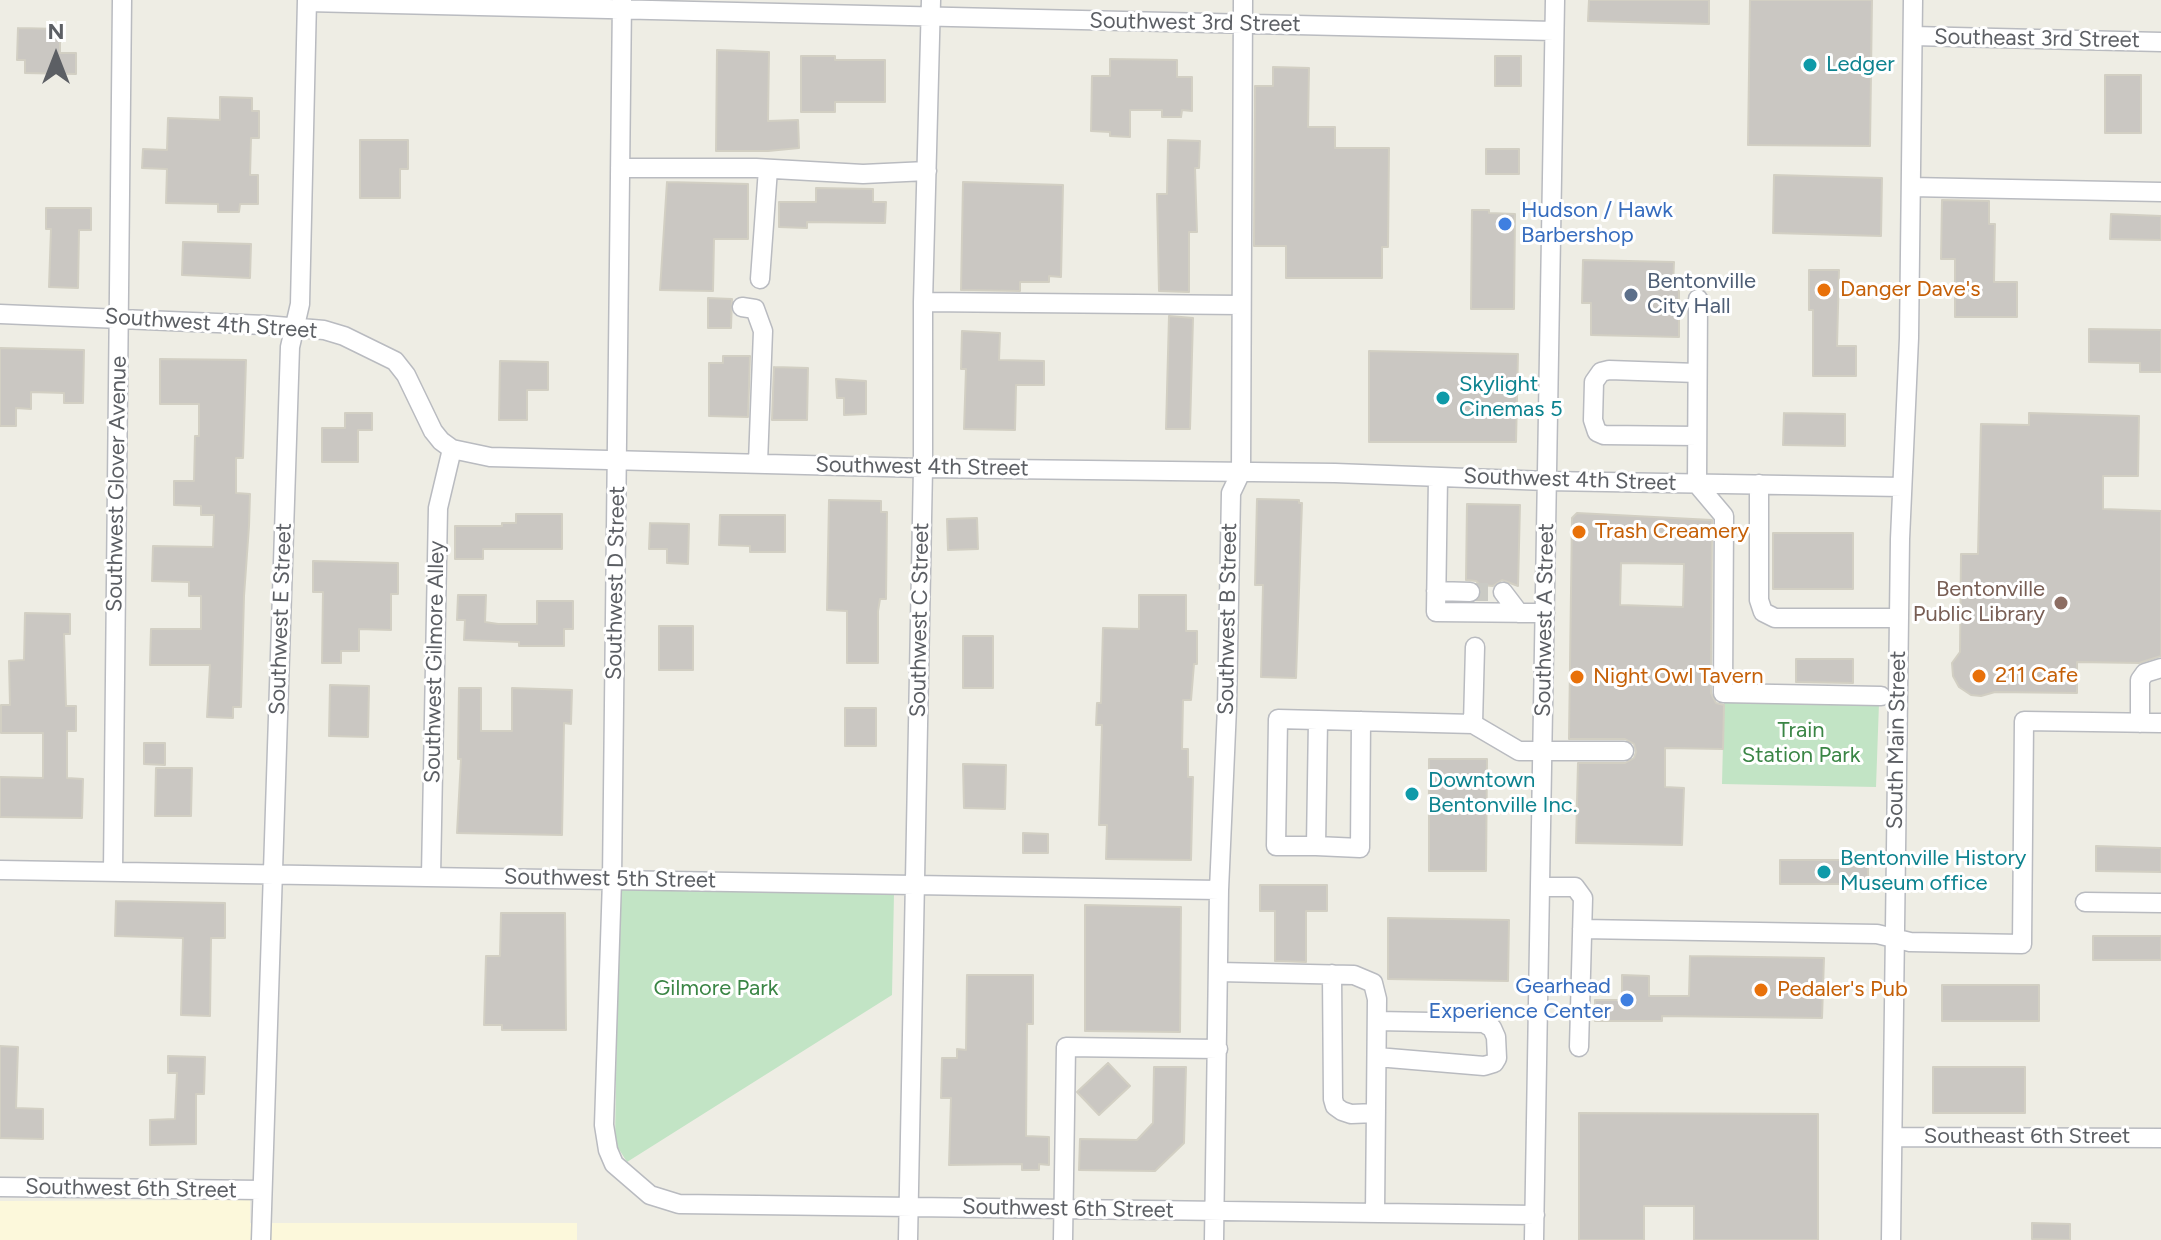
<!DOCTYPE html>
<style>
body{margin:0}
#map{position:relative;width:2161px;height:1240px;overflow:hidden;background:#eeede4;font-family:Figtree,sans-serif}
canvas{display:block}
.north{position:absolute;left:16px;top:16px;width:80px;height:80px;-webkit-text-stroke:6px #fff;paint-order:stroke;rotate:0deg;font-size:22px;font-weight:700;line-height:32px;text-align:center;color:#5c5f64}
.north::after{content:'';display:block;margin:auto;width:28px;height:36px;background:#5c5f64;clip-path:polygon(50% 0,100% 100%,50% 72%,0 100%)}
</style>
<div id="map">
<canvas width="2161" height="1240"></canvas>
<div class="north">N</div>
</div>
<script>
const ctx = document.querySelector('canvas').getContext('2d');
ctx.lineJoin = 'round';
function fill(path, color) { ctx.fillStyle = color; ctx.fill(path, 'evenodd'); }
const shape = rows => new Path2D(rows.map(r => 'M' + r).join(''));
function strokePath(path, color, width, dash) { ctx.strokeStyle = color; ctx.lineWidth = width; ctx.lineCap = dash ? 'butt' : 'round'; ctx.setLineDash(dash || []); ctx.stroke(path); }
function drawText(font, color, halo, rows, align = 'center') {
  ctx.font = font + ' Figtree,sans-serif'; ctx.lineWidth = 6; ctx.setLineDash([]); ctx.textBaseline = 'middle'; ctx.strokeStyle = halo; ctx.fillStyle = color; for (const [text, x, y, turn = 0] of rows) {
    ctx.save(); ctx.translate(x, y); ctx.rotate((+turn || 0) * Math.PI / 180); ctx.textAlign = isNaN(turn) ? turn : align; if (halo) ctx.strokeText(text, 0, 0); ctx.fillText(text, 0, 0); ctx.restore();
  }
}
fill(shape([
 [250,1200,250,1223,577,1223,577,1240,0,1240,0,1201]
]), '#fcf8db');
fill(shape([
 [1724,701,1879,703,1876,787,1722,784],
 [619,888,894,893,892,995,627,1162,615,1143]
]), '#c2e4c5');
const building = shape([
 [1589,0,1709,0,1709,24,1588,21,1589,0],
 [1750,0,1872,0,1870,146,1748,145,1750,0],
 [18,28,60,29,60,53,76,53,76,74,25,73,25,60,17,60,18,28],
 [717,50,769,52,768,121,798,120,799,148,768,151,716,151,717,50],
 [801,56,835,56,835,60,885,60,885,102,835,102,835,112,801,112,801,56],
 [1495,56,1521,56,1521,86,1495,86,1495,56],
 [1110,59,1177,60,1177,77,1192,77,1192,111,1182,110,1181,117,1162,117,1162,110,1130,110,1130,137,1110,136,1110,132,1091,131,1092,76,1110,76,1110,59],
 [1273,67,1309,68,1308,127,1335,127,1335,148,1389,148,1388,247,1382,247,1382,278,1286,278,1286,246,1254,246,1255,86,1273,86,1273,67],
 [2105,75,2141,75,2141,133,2105,133,2105,75],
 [220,97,252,98,252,111,259,111,259,138,251,138,250,175,258,175,258,204,240,204,239,212,218,212,218,204,166,203,167,169,142,168,143,149,167,150,168,118,220,120,220,97],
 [360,140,408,140,408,169,400,169,400,198,360,198,360,140],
 [1168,140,1200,141,1199,168,1195,168,1197,232,1189,232,1189,292,1159,291,1157,194,1167,194,1168,140],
 [1486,149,1519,149,1519,174,1486,174,1486,149],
 [1774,175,1882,178,1881,236,1773,233,1774,175],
 [667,182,748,184,748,239,714,239,713,291,660,290,667,182],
 [963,182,1063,185,1061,277,1049,276,1049,282,1020,282,1020,291,961,290,963,182],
 [816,188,873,189,873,202,886,202,885,223,807,222,807,228,779,227,779,202,816,202,816,188],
 [1942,200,1989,201,1989,224,1995,224,1994,282,2017,282,2017,317,1955,317,1955,259,1941,259,1942,200],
 [46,208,91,208,91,230,79,230,78,288,49,287,51,229,46,229,46,208],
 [1472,210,1489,210,1489,213,1515,214,1514,309,1471,309,1472,210],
 [2111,214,2161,216,2161,240,2110,239,2111,214],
 [183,242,251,244,250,278,182,275,183,242],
 [1583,260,1674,262,1673,286,1679,286,1679,337,1591,335,1591,303,1582,303,1583,260],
 [1809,270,1839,270,1837,346,1856,346,1856,376,1813,376,1813,310,1809,310,1809,270],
 [708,298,732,299,731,328,708,328,708,298],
 [1169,316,1193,318,1190,429,1166,429,1169,316],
 [2089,329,2161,330,2161,372,2140,372,2140,363,2089,362,2089,329],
 [962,331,1000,333,999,360,1044,361,1044,385,1016,385,1015,430,964,429,966,369,961,369,962,331],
 [0,348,84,350,83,403,64,403,64,393,31,392,31,409,16,408,16,426,0,426,0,348],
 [1369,351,1518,354,1516,442,1369,442,1369,351],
 [723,356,750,356,748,417,709,416,709,363,723,363,723,356],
 [160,359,246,360,243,458,236,458,236,493,250,494,249,526,244,596,241,707,233,707,233,718,207,717,210,665,150,665,151,629,201,629,201,596,189,596,189,582,152,581,153,546,213,547,214,515,201,515,201,506,174,505,174,481,194,481,195,436,199,436,199,404,160,404,160,359],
 [500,361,548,362,548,390,527,390,527,420,499,420,500,361],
 [774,367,808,368,807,420,772,420,774,367],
 [836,379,866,381,866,414,844,415,844,398,837,398,836,379],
 [345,413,372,413,372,430,358,430,358,462,322,462,322,428,345,428,345,413],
 [1784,413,1845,414,1845,446,1783,445,1784,413],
 [2029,413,2139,416,2138,476,2103,476,2103,509,2161,511,2161,656,2139,663,2077,662,2077,693,1995,692,1981,696,1971,695,1959,687,1953,676,1952,663,1960,652,1961,554,1978,554,1981,424,2029,425,2029,413],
 [1257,499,1299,500,1299,503,1302,503,1296,678,1261,677,1263,585,1255,585,1257,499],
 [829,500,881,501,881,512,887,512,886,599,880,599,878,611,878,663,847,663,847,611,827,610,829,500],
 [1467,504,1520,505,1518,586,1502,580,1493,586,1480,585,1476,581,1466,580,1467,504],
 [1577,513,1712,520,1711,693,1716,703,1724,705,1723,749,1665,748,1665,787,1684,788,1682,845,1576,843,1578,763,1625,763,1634,758,1636,752,1634,744,1625,739,1569,739,1572,518,1577,513],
 [1621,563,1684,564,1683,607,1620,605,1621,563],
 [516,514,562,514,562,549,483,549,483,559,455,559,455,526,502,526,502,523,516,523,516,514],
 [720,515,785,515,785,552,750,552,750,546,719,545,720,515],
 [977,518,978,549,948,550,947,519,977,518],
 [650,523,689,524,688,564,667,563,667,549,649,549,650,523],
 [1773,533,1853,533,1853,589,1773,589,1773,533],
 [313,561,398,563,398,594,391,594,391,630,359,629,359,651,341,651,341,663,322,663,323,592,313,592,313,561],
 [458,595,486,595,485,622,498,624,537,624,537,601,573,601,573,629,564,629,564,646,519,646,519,642,464,640,465,620,457,620,458,595],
 [1139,595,1186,595,1186,631,1197,631,1197,664,1194,664,1191,700,1183,700,1182,749,1188,749,1188,777,1193,777,1191,860,1106,859,1107,825,1099,825,1102,725,1096,725,1097,703,1101,703,1103,628,1139,629,1139,595],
 [25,613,70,614,70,634,64,634,66,706,76,706,76,731,67,731,67,778,83,779,82,818,0,817,0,777,43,778,43,733,1,733,1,705,10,705,9,661,24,660,25,613],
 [659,626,693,626,693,670,659,670,659,626],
 [963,636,993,636,993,688,963,688,963,636],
 [1796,659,1853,659,1853,683,1796,682,1796,659],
 [330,685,369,686,368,737,329,736,330,685],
 [459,688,481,688,481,731,512,731,512,688,572,690,571,724,564,723,562,835,457,833,461,759,458,759,459,688],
 [845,708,876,708,876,746,845,746,845,708],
 [144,743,165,743,165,765,144,764,144,743],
 [1429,759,1487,759,1486,871,1429,871,1429,759],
 [963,764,1006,765,1005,809,964,808,963,764],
 [156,768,192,768,191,816,155,816,156,768],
 [1023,833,1048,834,1048,853,1023,853,1023,833],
 [2096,846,2161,848,2161,872,2096,871,2096,846],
 [1780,860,1868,860,1868,884,1780,884,1780,860],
 [1260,885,1327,885,1327,911,1306,911,1306,962,1275,961,1275,911,1260,911,1260,885],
 [116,901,225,903,225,938,211,938,210,1016,181,1015,183,938,115,936,116,901],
 [1085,905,1181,907,1180,1032,1085,1031,1085,905],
 [501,913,565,913,566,1030,502,1030,502,1025,484,1025,486,956,500,956,501,913],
 [1388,918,1509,920,1508,981,1388,979,1388,918],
 [2093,936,2161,936,2161,960,2093,960,2093,936],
 [1690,956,1824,958,1822,1018,1662,1016,1662,1021,1595,1021,1595,1000,1622,1000,1622,975,1649,976,1649,996,1689,996,1690,956],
 [967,975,1033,975,1033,1024,1027,1024,1026,1136,1049,1137,1049,1165,1039,1164,1039,1170,1022,1170,1022,1164,949,1165,951,1098,941,1098,942,1058,957,1058,957,1049,966,1050,967,975],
 [1942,985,2039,985,2039,1021,1942,1021,1942,985],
 [0,1046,18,1047,16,1108,43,1109,43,1139,0,1138,0,1046],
 [168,1056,205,1057,204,1094,196,1094,196,1144,150,1145,150,1120,175,1119,177,1073,168,1073,168,1056],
 [1108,1063,1130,1086,1099,1115,1077,1092,1108,1063],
 [1154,1067,1186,1067,1184,1143,1155,1171,1079,1170,1080,1139,1137,1140,1153,1123,1154,1067],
 [1933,1067,2025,1067,2025,1113,1933,1113,1933,1067],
 [1579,1113,1818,1114,1818,1240,1694,1240,1694,1206,1644,1206,1644,1240,1579,1240,1579,1113],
 [2032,1223,2070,1224,2070,1240,2032,1239,2032,1223]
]);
fill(building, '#cac7c2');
strokePath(building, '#d2cfc3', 2);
strokePath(shape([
 [1470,592,1503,592]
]), '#cacac4', 18, [18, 9]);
const minor = shape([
 [622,0,612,880,604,1125,608,1150,614,1164,650,1195,679,1204,1535,1215],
 [307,2,1554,31],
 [1913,36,2161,42],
 [620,168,756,168,863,174,927,171],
 [1911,187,2161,192],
 [760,279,768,169],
 [1698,299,1697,484,1724,516,1723,693,1881,696],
 [923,302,1241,305],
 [742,307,755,309,763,331,758,463],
 [0,314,265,325,324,330,344,336,395,361,406,375,433,431,441,441,452,449,490,457,923,468,1335,473,1547,481,1902,487],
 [1697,436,1604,435,1597,432,1593,420,1594,382,1601,372,1609,370,1697,373],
 [1438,477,1436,612,1545,613],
 [1759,484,1759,600,1763,612,1775,618,1899,618],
 [1436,591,1470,592],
 [1503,592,1519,613],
 [1361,721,1360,848,1316,846,1318,720,1473,724,1519,751,1624,751],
 [2140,723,2140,680,2145,673,2161,668],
 [1473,724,1475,647],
 [1316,846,1276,846,1278,719,1318,720],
 [0,870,1219,890],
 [113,872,122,0],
 [431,876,438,508,452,449],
 [1540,887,1575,887,1583,898,1579,1047],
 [2085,902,2161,903],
 [1582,929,1877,934,1910,942,2022,944,2024,721,2161,723],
 [1219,972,1354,975,1373,983,1377,999,1375,1213],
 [1332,974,1333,1099,1335,1106,1342,1111,1351,1114,1376,1113],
 [1377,1057,1484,1066,1494,1063,1497,1058,1496,1037,1492,1028,1484,1023,1377,1021],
 [1893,1137,2161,1138],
 [0,1187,262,1190],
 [261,1240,290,347,300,304,307,0],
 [908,1240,923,468,923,302,931,0],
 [1063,1240,1066,1047,1218,1049],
 [1214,1240,1219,890,1227,707,1231,493,1241,472,1243,0],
 [1534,1240,1555,0],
 [1891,1240,1900,539,1909,338,1913,0]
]);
strokePath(minor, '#b9bbc0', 21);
strokePath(minor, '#fff', 18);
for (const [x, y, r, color] of [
 [1810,65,8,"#0f9aa8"],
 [1505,224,8,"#3f7fe0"],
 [1824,290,8,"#e8710a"],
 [1631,295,8,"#5c6f8a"],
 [1443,398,8,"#0f9aa8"],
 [1579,532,8,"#e8710a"],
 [2061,603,8,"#8d6e63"],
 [1979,676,8,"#e8710a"],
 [1577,677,8,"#e8710a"],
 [1412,794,8,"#0f9aa8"],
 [1824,872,8,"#0f9aa8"],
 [1761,990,8,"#e8710a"],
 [1627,1000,8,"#3f7fe0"]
]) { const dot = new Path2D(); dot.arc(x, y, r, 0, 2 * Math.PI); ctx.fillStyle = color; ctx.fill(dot); strokePath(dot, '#fff', 3); }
drawText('22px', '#5c5f64', '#fff', [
 ["Southwest 3rd Street",1195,23,1],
 ["Southeast 3rd Street",2037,39,1],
 ["Southwest 4th Street",211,324,4],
 ["Southwest 4th Street",922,467,1],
 ["Southwest 4th Street",1570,480,2],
 ["Southwest Glover Avenue",117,484,-89],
 ["Southwest D Street",616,583,-89],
 ["Southwest E Street",281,619,-88],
 ["Southwest B Street",1228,619,-89],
 ["Southwest C Street",920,620,-89],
 ["Southwest A Street",1545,620,-89],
 ["Southwest Gilmore Alley",435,662,-89],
 ["South Main Street",1897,740,-89],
 ["Southwest 5th Street",610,879,1],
 ["Southeast 6th Street",2027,1137],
 ["Southwest 6th Street",131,1189,1],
 ["Southwest 6th Street",1068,1209,1]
]);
drawText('22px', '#0d838f', '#fff', [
 ["Ledger",1826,65],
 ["Skylight",1459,385],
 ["Cinemas 5",1459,410],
 ["Downtown",1428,781],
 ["Bentonville Inc.",1428,806],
 ["Bentonville History",1840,859],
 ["Museum office",1840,884]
], 'left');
drawText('22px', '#366cbe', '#fff', [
 ["Hudson / Hawk",1521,211],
 ["Barbershop",1521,236],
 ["Gearhead",1611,987,"right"],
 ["Experience Center",1611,1012,"right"]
], 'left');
drawText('22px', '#4e5e75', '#fff', [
 ["Bentonville",1647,282],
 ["City Hall",1647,307]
], 'left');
drawText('22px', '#c56008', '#fff', [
 ["Danger Dave's",1840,290],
 ["Trash Creamery",1595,532],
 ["211 Cafe",1995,676],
 ["Night Owl Tavern",1593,677],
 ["Pedaler's Pub",1777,990]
], 'left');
drawText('22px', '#785e54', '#fff', [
 ["Bentonville",2045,590],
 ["Public Library",2045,615]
], 'right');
drawText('22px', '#3a8545', '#fff', [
 ["Train",1801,731],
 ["Station Park",1801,756],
 ["Gilmore Park",716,989]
]);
</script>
